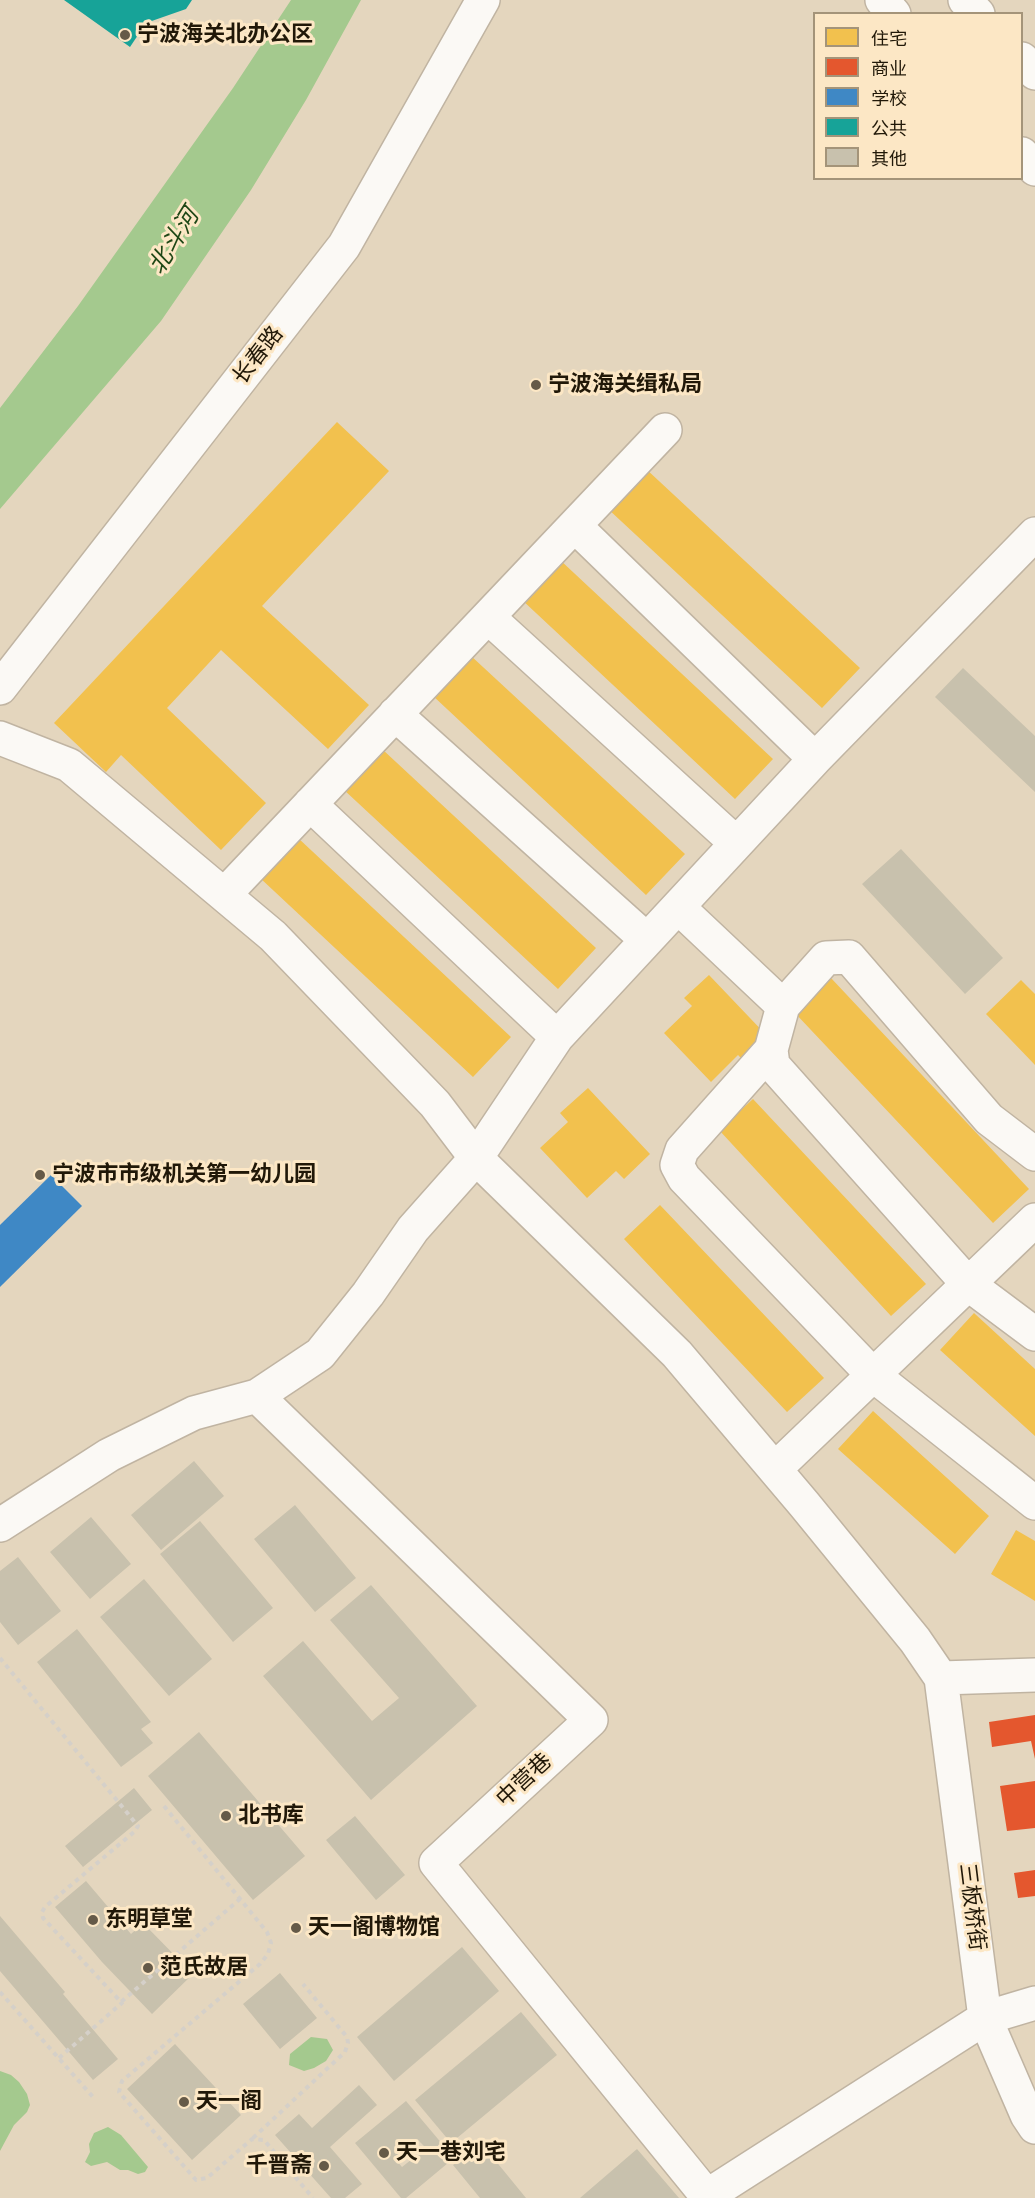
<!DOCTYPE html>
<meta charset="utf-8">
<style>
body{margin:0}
#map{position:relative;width:1035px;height:2198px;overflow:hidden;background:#e4d6be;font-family:"Sofia Sans Condensed","Noto Sans SC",sans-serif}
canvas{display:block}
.legend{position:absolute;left:813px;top:12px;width:210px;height:168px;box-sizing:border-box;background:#fce7c5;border:2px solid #a49479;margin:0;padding:8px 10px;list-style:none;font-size:18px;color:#211808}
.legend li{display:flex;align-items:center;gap:12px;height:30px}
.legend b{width:30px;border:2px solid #a49479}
</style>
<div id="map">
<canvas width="1035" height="2198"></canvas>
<ul class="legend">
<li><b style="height:16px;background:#f2c14e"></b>住宅</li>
<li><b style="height:16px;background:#e4572e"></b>商业</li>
<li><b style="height:16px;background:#3f88c5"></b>学校</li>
<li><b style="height:16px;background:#17a398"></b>公共</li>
<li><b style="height:16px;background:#c8c1ad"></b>其他</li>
</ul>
</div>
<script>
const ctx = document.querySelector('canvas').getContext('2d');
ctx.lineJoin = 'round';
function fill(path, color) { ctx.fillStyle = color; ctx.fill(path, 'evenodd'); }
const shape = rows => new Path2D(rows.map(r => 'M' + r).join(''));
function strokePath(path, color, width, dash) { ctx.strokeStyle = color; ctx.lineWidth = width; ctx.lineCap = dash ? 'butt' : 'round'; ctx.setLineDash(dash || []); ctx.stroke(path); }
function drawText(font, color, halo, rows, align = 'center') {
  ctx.font = font + ' "Sofia Sans Condensed","Noto Sans SC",sans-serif'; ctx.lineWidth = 6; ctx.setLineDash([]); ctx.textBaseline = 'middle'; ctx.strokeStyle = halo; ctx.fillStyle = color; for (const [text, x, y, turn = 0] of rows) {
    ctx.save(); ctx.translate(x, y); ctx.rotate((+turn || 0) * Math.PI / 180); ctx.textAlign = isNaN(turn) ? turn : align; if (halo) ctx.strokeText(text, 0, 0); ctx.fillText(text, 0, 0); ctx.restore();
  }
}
fill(shape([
 [291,0,361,0,306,100,251,190,161,321,0,509,0,408,78,306,233,88],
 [311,2037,327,2039,333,2050,326,2061,314,2068,304,2071,289,2065,290,2054],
 [0,2071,11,2075,19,2082,27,2094,30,2105,27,2112,14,2125,0,2151],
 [108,2127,121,2135,148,2167,145,2172,138,2174,128,2170,120,2170,107,2162,91,2166,85,2162,90,2152,89,2144,94,2133]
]), '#a4c98e');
fill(shape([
 [337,422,389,471,262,606,369,705,328,749,221,650,167,708,266,803,221,850,121,755,106,772,54,723],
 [645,468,860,668,822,708,607,508],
 [559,559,773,759,735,799,521,599],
 [470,655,685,854,646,895,432,695],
 [382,749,596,948,558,989,343,789],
 [297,837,511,1037,473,1077,259,877],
 [709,975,770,1039,745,1062,738,1055,711,1082,664,1033,692,1006,684,998],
 [831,978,1029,1189,993,1223,794,1012],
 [1021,980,1035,994,1035,1065,986,1014],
 [588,1088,650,1154,624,1179,616,1171,587,1198,540,1148,568,1122,560,1113],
 [753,1099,926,1284,891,1316,719,1130],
 [660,1205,824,1378,787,1412,624,1239],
 [974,1313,1035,1369,1035,1436,940,1350],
 [873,1411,989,1516,955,1554,838,1449],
 [1016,1530,1035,1541,1035,1601,991,1574]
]), '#f2c14e');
fill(shape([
 [1035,1715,1035,1759,1031,1741,992,1747,989,1722],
 [1035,1781,1035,1828,1007,1831,1000,1786],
 [1035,1870,1035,1896,1018,1898,1014,1873]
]), '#e4572e');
fill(shape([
 [51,1175,82,1206,0,1287,0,1225]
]), '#3f88c5');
fill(shape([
 [64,0,192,0,186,9,146,23,130,47]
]), '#17a398');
fill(shape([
 [963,668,1035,736,1035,792,935,697],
 [901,849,1003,958,965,994,862,884],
 [194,1461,224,1496,161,1550,131,1515],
 [295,1505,356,1578,315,1612,254,1539],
 [91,1517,131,1564,90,1599,50,1552],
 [200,1521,273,1608,233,1642,160,1554],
 [18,1557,61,1611,18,1645,0,1622,0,1571],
 [144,1579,212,1659,169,1696,100,1617],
 [371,1585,477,1706,371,1800,263,1676,303,1641,372,1721,399,1698,330,1620],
 [77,1629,151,1722,141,1729,153,1743,121,1767,37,1662],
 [199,1732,305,1856,253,1900,148,1776],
 [134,1788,152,1810,83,1867,65,1846],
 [355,1816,405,1875,376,1900,326,1840],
 [86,1881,131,1934,143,1923,193,1974,152,2014,102,1962,55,1907],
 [0,1916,65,1992,63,1994,118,2059,93,2080,0,1971],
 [462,1947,499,1991,394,2081,357,2037],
 [280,1973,317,2018,280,2049,243,2004],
 [521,2012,557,2055,451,2143,415,2100],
 [175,2044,241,2115,192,2160,127,2089],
 [359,2085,377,2105,330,2147,362,2184,345,2198,331,2198,275,2135,299,2114,312,2128],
 [406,2101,454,2158,406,2198,401,2198,355,2143],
 [419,2141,426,2148,402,2167,396,2160],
 [481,2143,526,2198,480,2198,453,2165],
 [637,2149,679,2198,580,2198]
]), '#c8c1ad');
const minor = shape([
 [575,526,815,759],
 [488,617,736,843],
 [395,714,647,940],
 [0,738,69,765,273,936,435,1104,476,1158,677,1354,804,1504,915,1640,941,1678,985,2018,1027,2115,1035,2127],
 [310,804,557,1037],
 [224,895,665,430],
 [678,907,783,1006],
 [771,1050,682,1150,677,1165,684,1178,873,1375,1035,1503],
 [1035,1154,989,1119,849,957,826,958,783,1006,771,1050,773,1065,968,1284,1035,1334],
 [257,1396,591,1720,436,1863,707,2196,704,2198],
 [775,1469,1035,1220],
 [0,1525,109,1455,194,1413,257,1396,320,1354,368,1294,413,1229,476,1158,557,1037,815,759,1035,534],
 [941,1678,1035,1675],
 [707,2196,985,2018,1035,2003]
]);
const major = shape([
 [882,0,894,14],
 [965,0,978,14],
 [1022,59,1035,73],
 [1022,154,1035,169],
 [0,688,344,246,483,0]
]);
strokePath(minor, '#c0b4a2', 36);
strokePath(major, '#c0b4a2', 36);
strokePath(shape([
 [0,1658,138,1826,134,1832,45,1907,42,1912,43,1918,121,2002,240,1899],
 [164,1806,267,1932,271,1943,268,1954,260,1964,122,2081,119,2092,196,2180,207,2178,252,2139,264,2140,313,2198],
 [0,1992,93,2097],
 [59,2058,123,2002],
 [253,2138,345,2052,348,2043,347,2037,303,1984]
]), '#d5d0c9', 4, [4.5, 4.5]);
strokePath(minor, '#fbf9f5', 33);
strokePath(major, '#fbf9f5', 33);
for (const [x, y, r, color] of [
 [125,35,6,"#655a48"],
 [536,385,6,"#655a48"],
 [40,1175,6,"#655a48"],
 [226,1816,6,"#655a48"],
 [93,1920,6,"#655a48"],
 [296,1928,6,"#655a48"],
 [148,1968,6,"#655a48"],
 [184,2102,6,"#655a48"],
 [384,2153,6,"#655a48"],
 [324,2166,6,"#655a48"]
]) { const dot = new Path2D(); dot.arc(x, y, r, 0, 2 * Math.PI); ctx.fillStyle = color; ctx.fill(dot); strokePath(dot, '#fce7c5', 2); }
drawText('bold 22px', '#211808', '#fce7c5', [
 ["宁波海关北办公区",137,35],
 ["宁波海关缉私局",548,385],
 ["宁波市市级机关第一幼儿园",52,1175],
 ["北书库",238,1816],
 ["东明草堂",105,1920],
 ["天一阁博物馆",308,1928],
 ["范氏故居",160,1968],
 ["天一阁",196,2102],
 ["天一巷刘宅",396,2153],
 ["千晋斋",312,2166,"right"]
], 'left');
drawText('22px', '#211808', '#fce7c5', [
 ["长春路",259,356,-52],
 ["中营巷",525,1781,-43],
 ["三板桥街",971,1907,83]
]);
drawText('italic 24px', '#1f4716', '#fce7c5', [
 ["北斗河",175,242,-58]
]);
</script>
